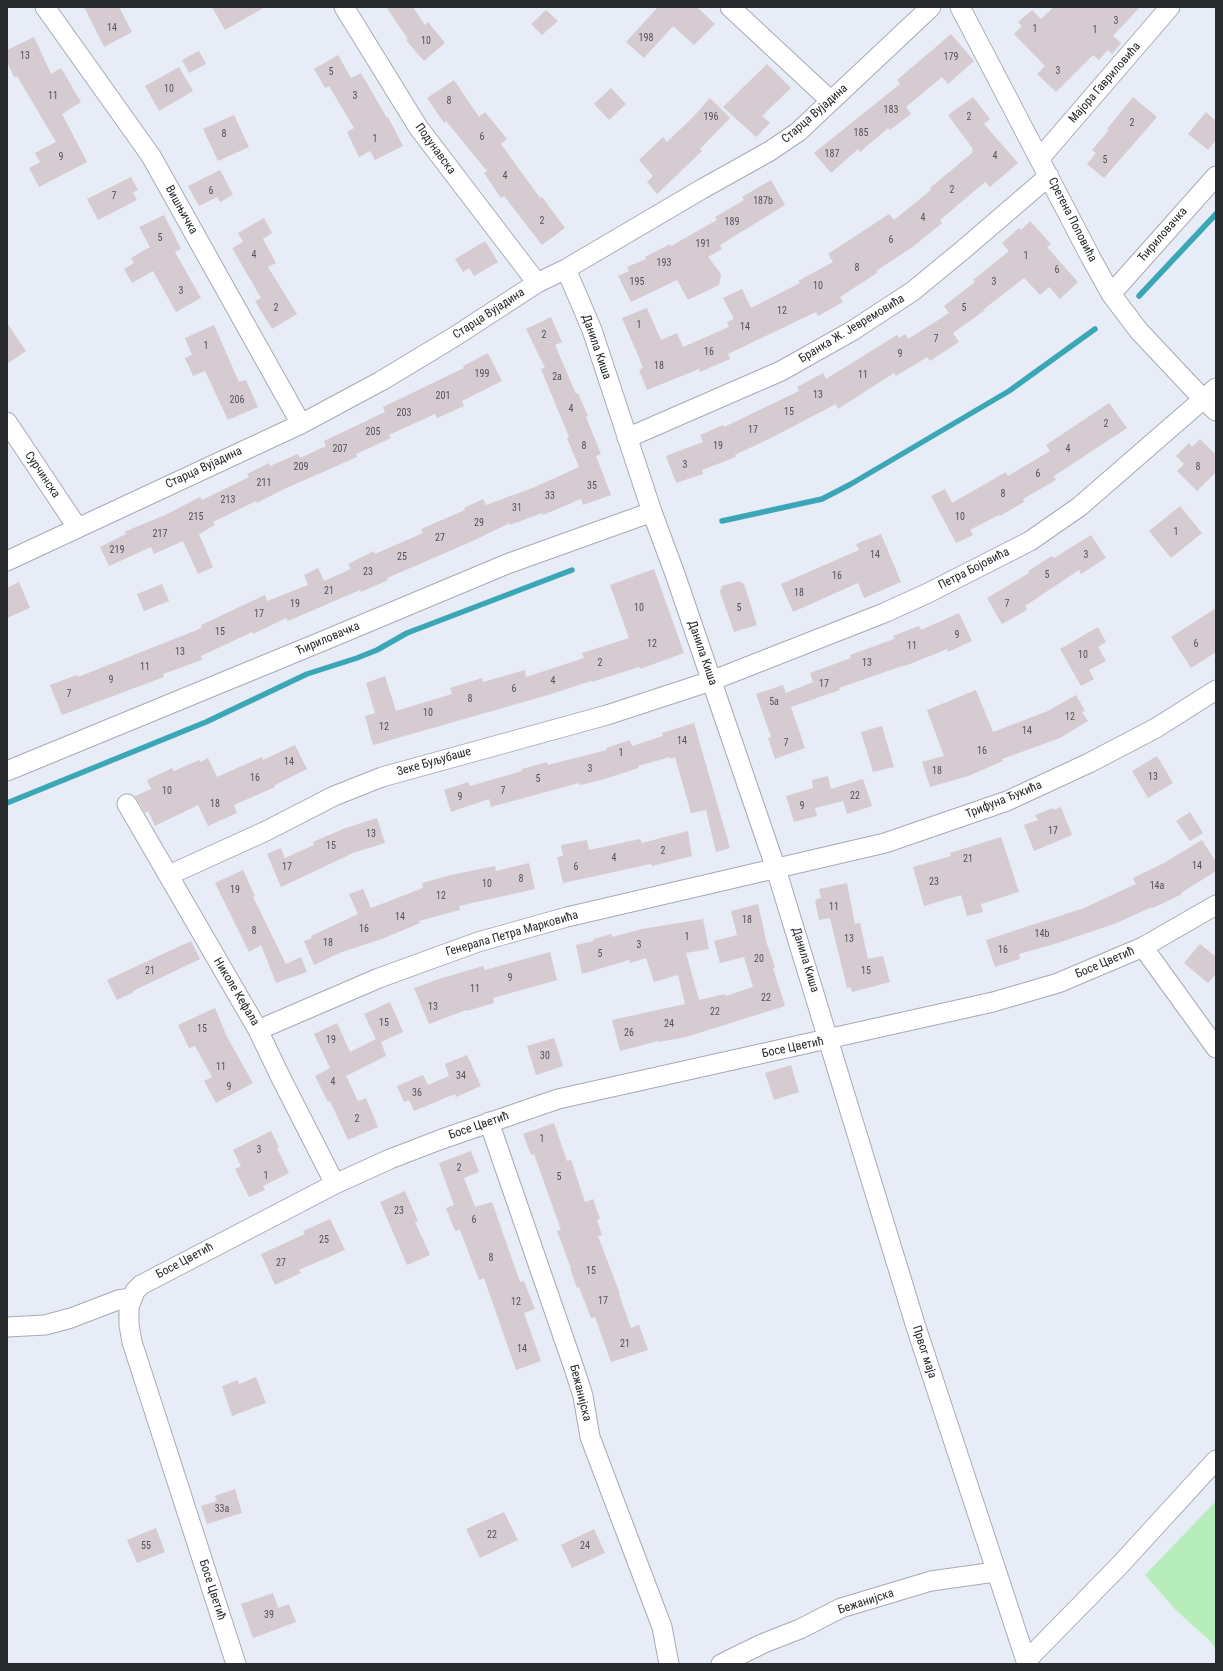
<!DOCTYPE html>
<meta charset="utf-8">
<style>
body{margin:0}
#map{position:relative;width:1223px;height:1671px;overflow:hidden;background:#e7ecf6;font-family:"Roboto Condensed",sans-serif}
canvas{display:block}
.frame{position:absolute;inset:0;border:8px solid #27292c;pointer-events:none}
</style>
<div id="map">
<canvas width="1223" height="1671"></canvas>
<div class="frame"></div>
</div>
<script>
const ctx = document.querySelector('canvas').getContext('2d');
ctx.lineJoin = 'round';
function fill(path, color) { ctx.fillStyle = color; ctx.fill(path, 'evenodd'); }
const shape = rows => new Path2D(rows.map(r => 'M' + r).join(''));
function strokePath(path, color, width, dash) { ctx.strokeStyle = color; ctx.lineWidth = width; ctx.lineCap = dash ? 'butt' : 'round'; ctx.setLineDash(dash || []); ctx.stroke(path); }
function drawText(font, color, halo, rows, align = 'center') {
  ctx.font = font + ' "Roboto Condensed",sans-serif'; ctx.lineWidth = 4; ctx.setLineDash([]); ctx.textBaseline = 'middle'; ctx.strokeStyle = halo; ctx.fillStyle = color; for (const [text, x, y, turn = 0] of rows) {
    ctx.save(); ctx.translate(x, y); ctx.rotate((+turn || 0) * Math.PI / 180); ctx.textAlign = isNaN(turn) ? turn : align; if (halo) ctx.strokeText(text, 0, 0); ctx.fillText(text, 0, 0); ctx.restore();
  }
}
fill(shape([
 [1216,1501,1216,1649,1210,1641,1177,1611,1145,1575]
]), '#b6edbb');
strokePath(shape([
 [1139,296,1216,214],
 [722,521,822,499,851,484,1009,391,1095,329],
 [7,803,206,722,307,674,357,658,377,650,407,633,572,570]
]), '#3ba7b6', 5.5);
fill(shape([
 [84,7,119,7,132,32,104,47],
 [212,7,265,7,225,30],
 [386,7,413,7,425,25,428,22,445,43,424,61,406,40,408,39],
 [658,7,697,7,715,24,694,45,673,26,644,58,626,42],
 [1054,7,1140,7,1113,36,1121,43,1112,54,1108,50,1099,60,1093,55,1056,92,1037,74,1045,66,1014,34,1022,26,1018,22,1032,10,1041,19],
 [546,10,558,21,542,35,531,24],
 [951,34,974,61,948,84,942,77,906,107,911,114,890,130,888,128,860,152,858,149,831,173,814,153,900,84,897,80],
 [34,37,51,74,61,68,81,102,62,114,87,162,39,187,29,168,40,162,35,153,56,142,17,76,14,77,7,62,7,50],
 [199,51,206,64,189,73,182,60],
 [338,55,351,78,361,73,387,118,388,117,403,146,375,160,370,151,359,157,347,132,354,128,329,86,325,88,314,69],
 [767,64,791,88,762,116,770,123,756,137,723,107],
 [179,67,193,91,159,111,145,86],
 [454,80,479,117,485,112,507,139,501,144,540,198,542,197,565,228,542,245,504,196,501,198,484,173,487,171,446,121,444,123,427,98],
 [611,88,626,104,609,120,594,104],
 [973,97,990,119,984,124,1018,163,990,187,985,182,940,220,942,223,914,246,876,271,877,273,840,297,843,302,818,316,816,312,728,354,730,359,700,372,699,369,647,390,639,370,643,368,640,360,622,318,647,308,661,340,677,333,683,347,729,327,727,322,734,319,723,298,742,289,751,308,800,283,798,281,833,262,828,254,889,214,894,220,931,190,930,188,973,152,972,150,973,149,948,115],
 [1133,97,1157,117,1104,178,1087,164,1096,153,1092,150,1109,130,1107,129],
 [710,98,730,118,700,149,702,151,657,194,647,182,653,176,639,160,663,137,667,142,693,117],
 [1206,112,1216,121,1216,140,1208,150,1188,134],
 [234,115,249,147,218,161,203,129],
 [220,170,233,195,220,202,217,197,199,206,188,186],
 [131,177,138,190,133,193,137,200,98,220,87,199],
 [771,180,785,205,720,245,722,249,708,257,721,274,719,285,688,300,677,280,631,302,618,276,629,271,627,267,646,259,645,257,670,244,671,246,717,220,715,217,744,200,742,197],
 [164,215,181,249,175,252,201,298,176,312,153,271,132,283,124,269,134,263,131,258,150,247,139,227],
 [264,218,272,233,263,239,276,263,268,267,297,314,272,329,255,301,261,298,232,248,243,242,238,233],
 [1030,221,1051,244,1047,247,1078,282,1060,299,1049,287,1040,295,1024,278,984,309,985,310,953,333,959,342,930,361,927,357,896,376,894,373,838,409,836,404,771,438,735,455,736,457,702,470,703,474,676,483,666,456,703,442,700,435,723,425,724,427,799,391,797,387,823,373,826,379,897,335,899,338,905,334,908,339,949,313,944,306,975,282,973,280,1009,251,1002,243,1019,228,1021,230],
 [485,241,498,262,474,276,469,268,463,272,455,259],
 [551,317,562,342,555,345,576,394,578,393,588,416,586,417,601,454,596,456,611,495,583,505,581,499,543,515,542,513,510,525,510,523,466,544,387,578,388,580,361,592,360,590,288,621,286,618,253,634,252,632,201,656,202,660,163,674,164,677,62,715,50,685,77,675,78,677,202,628,201,625,265,595,267,601,308,585,304,575,318,568,324,581,351,569,348,564,374,551,375,554,423,533,421,529,465,510,464,508,483,499,486,505,535,487,579,467,567,438,569,437,541,369,545,368,526,329],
 [7,323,26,351,7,364],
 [214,325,239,382,246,380,258,407,228,420,205,371,193,376,185,358,192,355,185,338],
 [488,353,502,381,462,401,464,406,437,418,435,414,389,435,391,438,356,454,357,457,282,490,257,503,256,501,213,522,215,525,199,534,213,567,198,574,183,541,154,554,151,547,109,566,100,547,126,534,124,532,165,515,200,497,202,500,249,477,247,474,269,463,270,466,298,454,300,458,326,446,324,441,385,412,383,407,464,368,463,366],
 [1109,403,1127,428,1054,476,1056,480,1023,499,1024,502,1000,516,999,515,970,530,973,535,956,543,931,496,945,489,952,503,1006,472,1008,476,1050,451,1046,445],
 [1200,439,1216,455,1216,472,1197,491,1177,471,1184,464,1176,456,1189,443,1192,447],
 [1180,506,1202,533,1171,558,1149,531],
 [881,534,901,582,864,598,858,583,793,612,781,584,859,550,856,544],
 [1091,535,1106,558,1081,574,1079,570,1025,606,1027,610,1002,624,987,598,1029,573,1028,571,1052,556,1054,558],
 [654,569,684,653,640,669,639,667,592,682,591,681,548,695,373,745,365,716,375,713,366,683,385,676,396,711,452,694,450,688,482,678,483,682,525,670,526,677,584,658,582,653,629,638,610,585],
 [739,581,744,584,757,625,734,632,720,592,722,586],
 [19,582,30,608,7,618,7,588],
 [162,584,169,601,144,611,137,594],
 [1216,608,1216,652,1191,668,1171,637],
 [959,613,972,641,948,652,947,649,905,666,905,665,839,688,840,690,791,707,805,748,775,759,768,738,771,737,756,694,783,685,786,693,813,682,810,673,851,658,850,655,894,639,893,636,919,626,921,630],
 [1098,627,1106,642,1098,647,1106,661,1089,670,1094,679,1081,686,1060,649],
 [976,690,993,732,1048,711,1076,695,1085,711,1082,712,1088,721,1060,738,1002,759,1003,761,968,776,930,787,922,762,944,756,927,710],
 [694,723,730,848,716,852,706,810,691,813,675,757,670,759,670,757,638,766,639,768,601,780,580,785,579,783,491,807,489,799,451,812,444,790,468,782,470,786,522,771,522,769,547,762,548,765,607,750,606,748,630,740,632,746,663,736,662,733],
 [882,726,894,767,873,772,861,732],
 [295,745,307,769,275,785,275,787,234,805,237,813,208,826,198,805,155,826,148,811,145,813,135,796,151,789,147,780,172,768,174,771,199,760,201,762,208,758,217,777,262,757,263,760],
 [1157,756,1173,783,1148,798,1132,771],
 [828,776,831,789,863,779,872,806,847,814,843,801,815,808,817,816,794,822,786,796,813,788,812,780],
 [1061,807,1072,835,1034,851,1024,825,1038,820,1035,815,1053,808,1054,810],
 [1190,812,1203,833,1190,841,1176,821],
 [377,818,385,843,353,853,281,887,267,854,281,848,285,858,314,845,313,842,343,829],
 [688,831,692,856,652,866,651,864,563,883,557,857,563,856,561,845,587,840,589,850,640,839,642,843],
 [1001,837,1019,892,981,904,983,912,967,916,961,895,924,906,913,867,951,856,950,853],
 [1202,840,1216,862,1216,871,1181,893,1182,894,1153,908,1152,907,1114,924,1058,943,1019,954,1020,959,995,967,986,940,1084,908,1136,884,1133,878,1164,863],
 [529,863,535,889,459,906,460,910,419,921,420,923,382,939,342,952,314,965,304,941,312,938,311,936,358,914,349,894,363,889,371,908,423,888,422,883,451,875,495,866,496,871],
 [243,870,255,896,253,897,286,964,301,957,307,972,276,983,261,945,249,952,215,883],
 [847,883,855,924,860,923,868,959,883,956,890,982,852,992,850,987,847,988,830,918,819,920,815,900,821,898,819,889],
 [758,904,767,944,775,967,773,968,785,1006,686,1037,659,1042,658,1041,620,1051,612,1020,685,1004,678,975,654,982,646,958,630,963,629,960,582,974,576,945,594,941,593,939,612,934,612,937,642,929,703,919,709,949,686,953,699,1000,725,994,725,996,753,987,744,957,720,963,714,941,737,935,731,911],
 [191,941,200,959,133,991,134,992,117,1000,107,980],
 [1200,944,1216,957,1216,974,1208,983,1184,963],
 [550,952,557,980,493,998,494,1003,467,1011,466,1010,429,1024,414,988,439,979,483,966,485,970],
 [390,1002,403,1032,381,1042,386,1056,346,1076,358,1101,366,1098,378,1127,348,1140,330,1101,328,1102,315,1076,330,1068,314,1034,337,1023,350,1052,376,1039,364,1014],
 [215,1008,227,1037,253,1083,216,1103,204,1081,212,1077,195,1046,189,1048,178,1025],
 [554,1038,563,1066,536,1075,527,1046],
 [467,1055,481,1086,456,1097,455,1094,414,1111,409,1100,404,1102,397,1086,423,1075,428,1085,449,1076,445,1064],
 [791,1065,799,1092,774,1100,765,1073],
 [554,1123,567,1161,571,1160,585,1202,593,1199,600,1219,597,1220,602,1235,598,1236,620,1294,619,1294,631,1328,639,1325,648,1350,611,1362,595,1317,591,1318,579,1287,577,1288,570,1268,571,1268,557,1231,561,1230,534,1154,531,1155,523,1134],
 [271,1131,279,1147,277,1148,289,1173,263,1186,265,1190,249,1197,235,1169,241,1166,233,1150],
 [471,1151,479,1172,464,1178,475,1207,492,1202,520,1282,524,1281,535,1309,524,1313,541,1361,516,1370,484,1278,479,1280,460,1230,455,1231,446,1208,454,1205,439,1163],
 [405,1191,418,1221,415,1222,430,1255,407,1265,380,1202],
 [330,1219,345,1250,299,1270,301,1273,275,1285,261,1254,305,1234,303,1231],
 [256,1377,266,1403,232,1416,222,1386,238,1380,239,1384],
 [235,1489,242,1513,207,1524,201,1506,217,1501,215,1496],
 [504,1512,518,1540,480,1558,466,1529],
 [156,1528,165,1552,137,1563,127,1540],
 [594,1529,605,1553,572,1568,561,1545],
 [273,1593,278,1608,289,1604,296,1622,253,1638,241,1604]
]), '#d6cbd1');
const minor = shape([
 [45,7,151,156,301,424],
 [344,7,418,127,537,283],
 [730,7,831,101],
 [960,7,1091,258,1111,294,1139,331,1203,399,1216,411],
 [1040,158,1170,7],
 [566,269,592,330,652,512,675,574,776,869,916,1327,1027,1664],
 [1111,294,1216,176],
 [7,422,77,527],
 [627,438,781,371,852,331,913,291,964,249,1049,176],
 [7,561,301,424,381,381,454,337,537,283,566,269,702,189,770,151,798,132,931,7],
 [7,771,323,641,507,564,652,512],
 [127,804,258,1030,280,1076,335,1184],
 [169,875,266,831,334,796,382,777,607,715,711,681,884,613,928,593,1030,541,1079,507,1216,388],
 [1143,947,1216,1048],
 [258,1030,379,978,478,942,567,917,885,843,1007,801,1089,763,1156,728,1216,690],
 [489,1122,574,1368,583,1396,590,1437,662,1627,669,1664],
 [7,1327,45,1325,71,1318,118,1300,131,1298],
 [1026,1661,1119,1566,1216,1460],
 [236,1664,132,1342,129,1325,129,1307,135,1291,141,1285,335,1184,390,1159,442,1139,558,1099,993,1002,1058,983,1143,947,1216,905],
 [721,1664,764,1643,800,1629,841,1608,931,1581,995,1572]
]);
strokePath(minor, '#a6aab4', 21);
strokePath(minor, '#fff', 19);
drawText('10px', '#535255', null, [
 ["3",1116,21],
 ["14",112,28],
 ["1",1035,29],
 ["1",1095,30],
 ["198",646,38],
 ["10",426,41],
 ["13",25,56],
 ["179",951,57],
 ["3",1058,71],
 ["5",331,72],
 ["10",169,89],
 ["11",53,96],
 ["3",355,96],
 ["8",449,101],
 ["183",891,110],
 ["196",711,117],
 ["2",969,117],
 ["2",1132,123],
 ["185",861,133],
 ["8",224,134],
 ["6",482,137],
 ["1",375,139],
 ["187",832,154],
 ["4",995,156],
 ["9",61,157],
 ["5",1105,160],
 ["4",505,176],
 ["2",952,190],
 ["6",211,191],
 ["7",114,196],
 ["187b",763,201],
 ["4",923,218],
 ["2",542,221],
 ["189",732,222],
 ["5",160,238],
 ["6",891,240],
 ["191",703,244],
 ["4",254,255],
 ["1",1026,256],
 ["193",664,263],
 ["8",857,268],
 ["6",1057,270],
 ["195",637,282],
 ["3",994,282],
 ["10",818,286],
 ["3",181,291],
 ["2",276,308],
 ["5",964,308],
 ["12",782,311],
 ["1",639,325],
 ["14",745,327],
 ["2",544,335],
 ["7",936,339],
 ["1",206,346],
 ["16",709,352],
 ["9",900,354],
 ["18",659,366],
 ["199",482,374],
 ["11",863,375],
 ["2a",557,377],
 ["13",818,395],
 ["201",443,396],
 ["206",237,400],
 ["4",571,409],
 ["15",789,412],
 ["203",404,413],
 ["2",1106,424],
 ["17",753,430],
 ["205",373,432],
 ["8",584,446],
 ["19",718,446],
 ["207",340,449],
 ["4",1068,449],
 ["3",685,465],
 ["209",301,467],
 ["8",1198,467],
 ["6",1038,474],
 ["211",264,483],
 ["35",592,486],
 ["8",1003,494],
 ["33",550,496],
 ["213",228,500],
 ["31",517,508],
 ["215",196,517],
 ["10",960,517],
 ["29",479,523],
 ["1",1176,532],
 ["217",160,534],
 ["27",440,538],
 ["219",117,550],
 ["14",875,555],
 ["3",1086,555],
 ["25",402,557],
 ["23",368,572],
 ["5",1047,575],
 ["16",837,576],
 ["21",329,591],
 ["18",799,593],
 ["19",295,604],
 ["7",1007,604],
 ["10",639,608],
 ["5",739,608],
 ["17",259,614],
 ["15",220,632],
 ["9",957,635],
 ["12",652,644],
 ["6",1196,644],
 ["11",912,646],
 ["13",180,652],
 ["10",1083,655],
 ["2",600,663],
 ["13",867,663],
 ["11",145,667],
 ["9",111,680],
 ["4",553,681],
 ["17",824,684],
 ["6",514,689],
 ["7",69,694],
 ["8",470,699],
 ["5a",774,702],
 ["10",428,713],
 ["12",1070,717],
 ["12",384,727],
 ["14",1027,731],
 ["14",682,741],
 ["7",786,743],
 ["16",982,751],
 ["1",621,753],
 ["14",289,762],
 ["3",590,769],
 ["18",937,771],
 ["13",1153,777],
 ["16",255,778],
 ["5",538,779],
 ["10",167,791],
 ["7",503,791],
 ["22",855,796],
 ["9",460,797],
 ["18",215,804],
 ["9",802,806],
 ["17",1053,831],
 ["13",371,834],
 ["15",331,846],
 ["2",663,851],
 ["4",614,858],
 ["21",968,859],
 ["14",1197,866],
 ["17",287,867],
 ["6",576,867],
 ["8",521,879],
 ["23",934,882],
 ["10",487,884],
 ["14a",1157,886],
 ["19",235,890],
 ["12",441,896],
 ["11",834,907],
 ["14",400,917],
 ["18",747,920],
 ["16",364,929],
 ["8",254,931],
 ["14b",1042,934],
 ["1",687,937],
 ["13",849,939],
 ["18",328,943],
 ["3",639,945],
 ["16",1003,950],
 ["5",600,954],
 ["20",759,959],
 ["21",150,971],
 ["15",866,971],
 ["9",510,978],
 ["11",475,989],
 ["22",766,998],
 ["13",433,1007],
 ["22",715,1012],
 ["15",384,1023],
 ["24",669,1024],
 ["15",202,1029],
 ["26",629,1033],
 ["19",331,1040],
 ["30",545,1056],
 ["11",221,1067],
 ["34",461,1076],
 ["4",333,1082],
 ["9",229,1087],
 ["36",417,1093],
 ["2",357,1119],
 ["1",542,1139],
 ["3",259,1150],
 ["2",459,1168],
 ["1",266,1176],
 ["5",559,1177],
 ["23",399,1211],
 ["6",474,1220],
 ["25",324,1240],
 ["8",491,1258],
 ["27",281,1263],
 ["15",591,1271],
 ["17",603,1301],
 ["12",516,1302],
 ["21",625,1344],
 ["14",522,1349],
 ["33a",222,1509],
 ["22",492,1535],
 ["55",146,1546],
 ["24",585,1546],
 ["39",269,1615]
]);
drawText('12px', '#27292c', '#fff', [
 ["Мајора Гавриловића",1105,83,-49],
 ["Старца Вујадина",815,114,-41],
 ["Подунавска",435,149,54],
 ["Вишњичка",181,210,61],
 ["Сретена Поповића",1072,220,63],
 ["Ћириловачка",1163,235,-49],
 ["Старца Вујадина",489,314,-33],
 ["Бранка Ж. Јевремовића",852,329,-31],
 ["Данила Киша",596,347,71],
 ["Старца Вујадина",204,468,-25],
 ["Сурчинска",42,475,56],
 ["Петра Бојовића",974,569,-27],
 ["Ћириловачка",328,639,-23],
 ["Данила Киша",702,653,71],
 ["Зеке Буљубаше",434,762,-16],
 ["Трифуна Ђукића",1004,800,-22],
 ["Генерала Петра Марковића",512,934,-16],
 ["Данила Киша",805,960,73],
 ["Босе Цветић",1105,963,-23],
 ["Николе Кефала",236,992,59],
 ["Босе Цветић",793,1048,-12],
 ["Босе Цветић",479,1126,-19],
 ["Босе Цветић",185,1261,-28],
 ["Првог маја",924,1352,72],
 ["Бежанијска",580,1393,76],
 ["Босе Цветић",212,1590,72],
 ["Бежанијска",866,1602,-18]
]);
</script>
